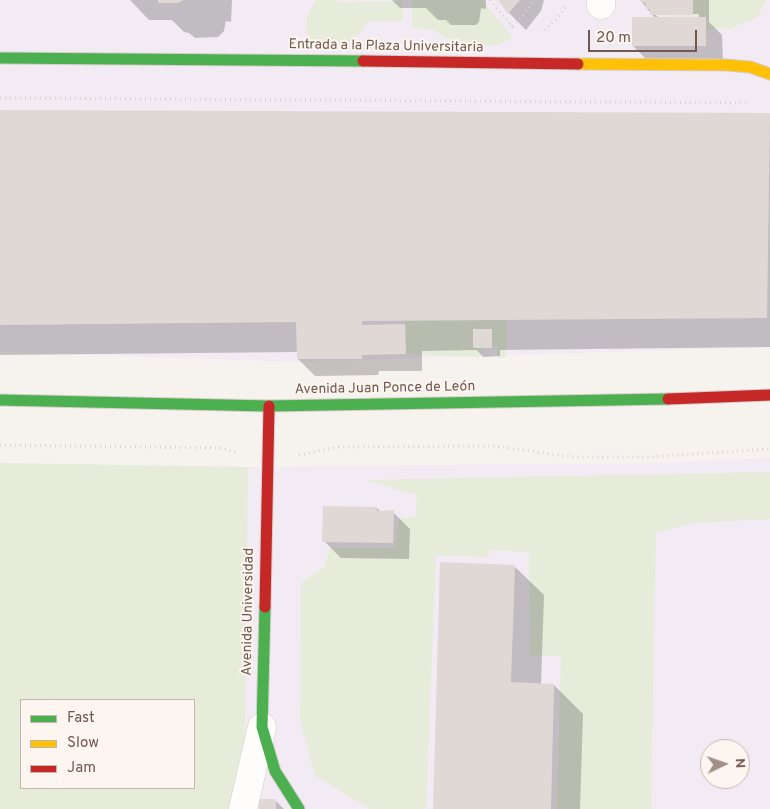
<!DOCTYPE html>
<meta charset="utf-8">
<style>
body{margin:0}
#map{position:relative;width:770px;height:809px;overflow:hidden;background:#f6f2ee;font-family:Overpass,sans-serif}
canvas{display:block}
.legend{position:absolute;left:20px;top:699px;width:175px;height:90px;box-sizing:border-box;background:#fdf6f0;border:1px solid #c5b7b0;margin:0;padding:6px 9px;list-style:none;font-size:15px;color:#725850}
.legend li{display:flex;align-items:center;gap:10px;height:25px}
.legend b{width:25px;border:1px solid #c5b7b0}
.north{position:absolute;left:700px;top:739px;width:50px;height:50px;box-sizing:border-box;background:#fdf6f0;border:1px solid #c5b7b0;border-radius:50%;rotate:87deg;font-size:14px;font-weight:700;line-height:20px;text-align:center;color:#725850}
.north::after{content:'';display:block;margin:auto;width:18px;height:22px;background:#a08e87;clip-path:polygon(50% 0,100% 100%,50% 72%,0 100%)}
.scale{position:absolute;left:588px;top:30px;width:109px;height:22px;box-sizing:border-box;border:2px solid #725850;border-top:0;padding-left:6px;font-size:15px;line-height:18px;white-space:nowrap;color:#725850;-webkit-text-stroke:4px #fdf6f0;paint-order:stroke}
</style>
<div id="map">
<canvas width="770" height="809"></canvas>
<ul class="legend">
<li><b style="height:6px;background:#4caf50"></b>Fast</li>
<li><b style="height:6px;background:#ffc107"></b>Slow</li>
<li><b style="height:6px;background:#c62828"></b>Jam</li>
</ul>
<div class="north">N</div>
<div class="scale">20 m</div>
</div>
<script>
const ctx = document.querySelector('canvas').getContext('2d');
ctx.lineJoin = 'round';
function fill(path, color) { ctx.fillStyle = color; ctx.fill(path, 'evenodd'); }
const shape = rows => new Path2D(rows.map(r => 'M' + r).join(''));
function strokePath(path, color, width, dash) { ctx.strokeStyle = color; ctx.lineWidth = width; ctx.lineCap = dash ? 'butt' : 'round'; ctx.setLineDash(dash || []); ctx.stroke(path); }
function drawText(font, color, halo, rows, align = 'center') {
  ctx.font = font + ' Overpass,sans-serif'; ctx.lineWidth = 4; ctx.setLineDash([]); ctx.textBaseline = 'middle'; ctx.strokeStyle = halo; ctx.fillStyle = color; for (const [text, x, y, turn = 0] of rows) {
    ctx.save(); ctx.translate(x, y); ctx.rotate((+turn || 0) * Math.PI / 180); ctx.textAlign = isNaN(turn) ? turn : align; if (halo) ctx.strokeText(text, 0, 0); ctx.fillText(text, 0, 0); ctx.restore();
  }
}
fill(shape([
 [0,0,770,0,770,347,297,362,0,352],
 [770,458,770,809,0,809,0,463,248,467,648,463],
 [21,700,194,700,194,788,21,788],
 [710,749,740,749,740,779,710,779]
]), '#f2ebf3');
fill(shape([
 [316,0,337,0,339,2,402,1,403,21,366,22,361,32,351,40,331,48,319,48,313,43,306,32,307,17],
 [439,0,482,0,513,38,497,45,465,46,451,41,432,29,412,28,412,1],
 [677,0,766,0,758,17,729,29,720,28,690,33,664,26,668,6],
 [507,320,506,357,497,358,497,346,492,346,474,330,473,348,482,349,479,357,406,354,406,321],
 [0,463,248,467,245,742,232,809,0,809],
 [21,700,194,700,194,788,21,788],
 [770,472,770,519,692,523,656,533,651,809,557,809,561,656,530,655,529,552,490,550,488,557,436,555,426,807,424,809,370,809,315,776,300,720,301,583,324,568,330,548,395,548,399,518,415,517,417,495,366,480]
]), '#e6ebda');
fill(shape([
 [130,0,232,0,231,22,226,21,224,31,218,37,195,38,189,33,184,32,172,20,149,20],
 [392,0,486,0,486,9,481,8,479,22,476,25,451,25,446,20,438,20,426,8,400,8],
 [499,0,544,0,541,11,526,30,509,13],
 [640,0,709,0,709,22,722,35,723,63,650,63,633,46,655,18],
 [655,14,699,14,699,17,658,17],
 [0,112,770,114,770,347,500,350,500,356,483,357,477,350,422,351,422,371,379,371,378,375,315,376,298,359,298,352,0,355],
 [377,508,381,512,393,512,410,529,409,559,341,558,324,541],
 [514,566,544,595,541,684,554,685,583,714,580,809,435,809],
 [275,800,284,809,260,809]
]), '#0003');
fill(shape([
 [158,0,184,0,178,3,158,3],
 [498,0,520,0,508,14],
 [641,0,693,0,693,15,650,15,650,9,646,9,645,2,641,3],
 [632,17,706,17,706,46,632,46],
 [0,110,770,113,767,318,362,321,362,325,405,324,406,354,362,355,362,359,297,359,296,322,0,325],
 [473,329,492,329,492,348,473,348],
 [323,506,377,507,377,511,394,510,393,543,322,542],
 [440,562,515,565,511,682,554,684,551,809,433,809],
 [258,799,276,799,276,809,259,809]
]), '#dfd8d4');
const street = shape([
 [601,0,601,5],
 [243,809,262,727]
]);
const fast = shape([
 [0,58,363,61],
 [0,400,269,406,668,399],
 [265,607,262,727,275,771,299,809]
]);
const slow = shape([
 [578,64,726,65,750,67,770,74]
]);
const jam = shape([
 [363,61,578,64],
 [668,399,770,395],
 [265,607,269,406]
]);
strokePath(street, '#d4cec9', 29);
strokePath(fast, '#d6ceca', 13);
strokePath(slow, '#d6ceca', 13);
strokePath(jam, '#d6ceca', 13);
strokePath(shape([
 [490,0,515,30],
 [512,26,523,16,533,0],
 [544,30,556,20,567,5],
 [0,98,749,103],
 [0,445,223,448,236,453],
 [299,455,338,447,495,446,572,457,648,457,770,449]
]), '#d9d2d0', 3, [1, 4]);
strokePath(street, '#fefdfc', 28);
strokePath(fast, '#4caf50', 11);
strokePath(slow, '#ffc107', 11);
strokePath(jam, '#c62828', 11);
drawText('14px', '#725850', '#fdf6f0', [
 ["Entrada a la Plaza Universitaria",386,47,1],
 ["Avenida Juan Ponce de León",385,389,-1],
 ["Avenida Universidad",249,612,-89]
]);
</script>
